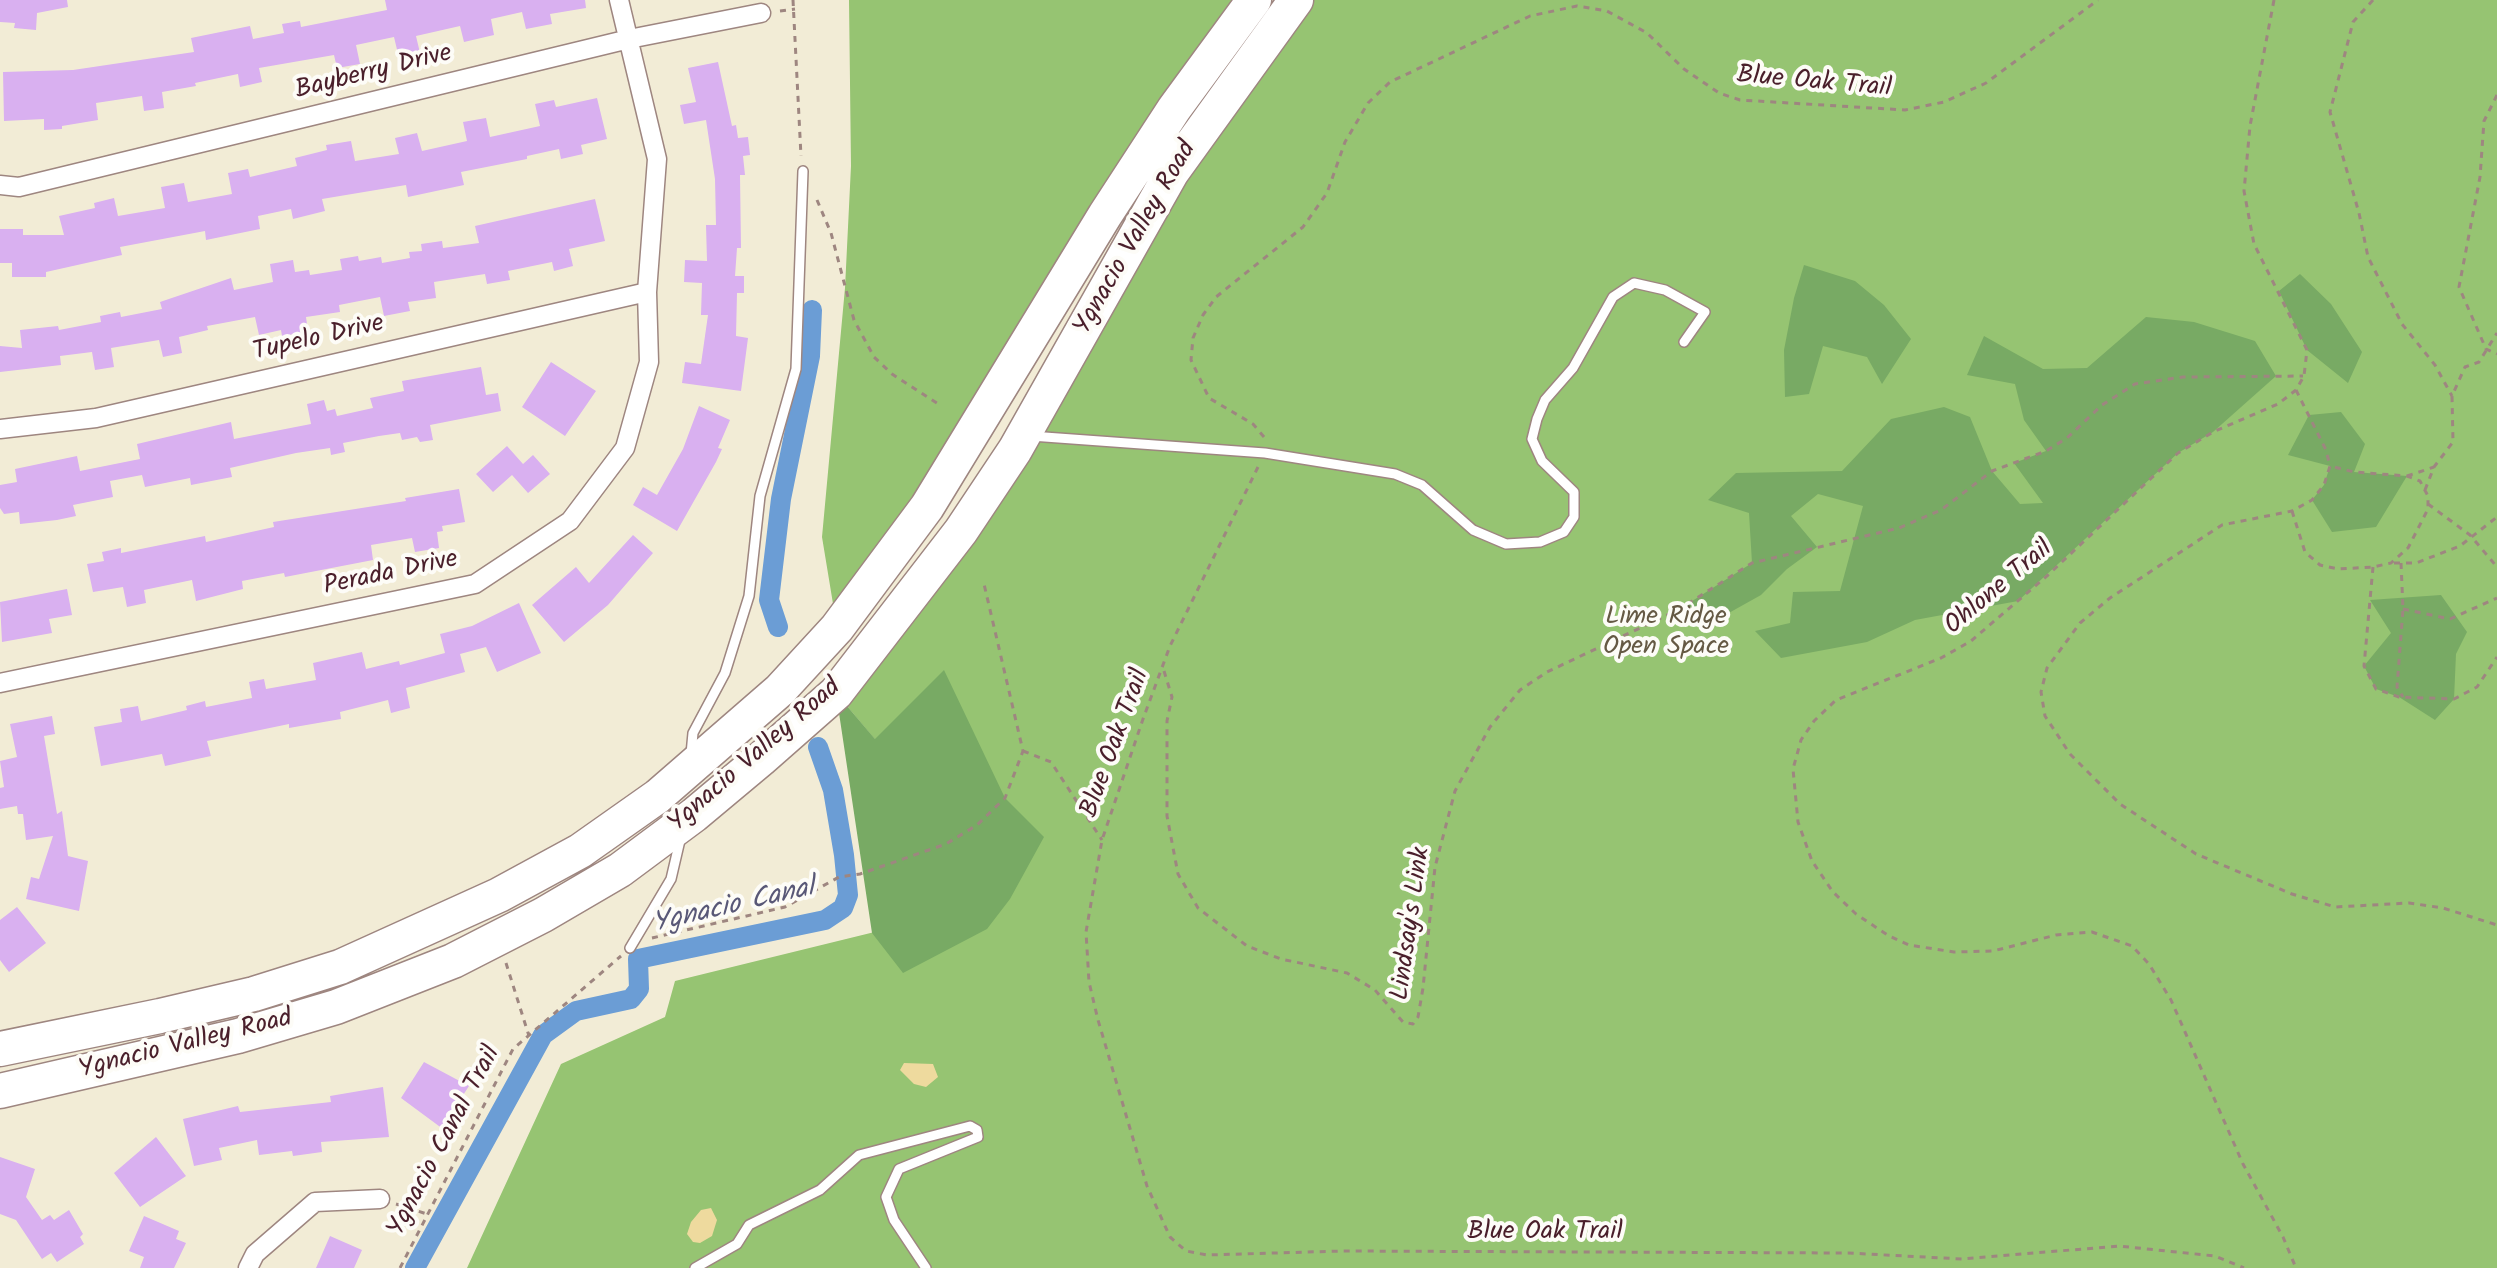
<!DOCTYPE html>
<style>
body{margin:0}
canvas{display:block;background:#f2ecd6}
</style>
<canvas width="2497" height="1268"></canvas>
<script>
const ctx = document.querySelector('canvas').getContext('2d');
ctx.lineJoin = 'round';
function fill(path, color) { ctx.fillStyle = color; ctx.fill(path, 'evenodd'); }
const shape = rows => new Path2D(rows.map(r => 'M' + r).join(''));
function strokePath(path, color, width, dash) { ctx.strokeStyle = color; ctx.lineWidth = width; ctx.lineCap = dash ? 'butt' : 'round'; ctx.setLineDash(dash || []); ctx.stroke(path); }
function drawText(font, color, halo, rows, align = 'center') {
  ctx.font = font + ' Kalam,sans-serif'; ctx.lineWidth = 8; ctx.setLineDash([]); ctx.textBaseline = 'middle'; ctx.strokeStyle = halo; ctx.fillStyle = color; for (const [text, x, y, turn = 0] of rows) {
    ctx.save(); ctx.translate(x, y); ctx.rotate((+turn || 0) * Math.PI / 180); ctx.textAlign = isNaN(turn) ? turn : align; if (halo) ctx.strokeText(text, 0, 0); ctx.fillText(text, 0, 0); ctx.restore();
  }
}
fill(shape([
 [849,0,1254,0,837,628,822,537,845,288,851,166],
 [1296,0,2497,0,2497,1268,467,1268,561,1064,665,1017,675,981,1009,899,836,693]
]), '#96c472');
fill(shape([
 [1804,265,1855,281,1884,305,1911,339,1882,384,1867,357,1823,346,1809,394,1785,397,1784,350,1794,298],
 [2300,274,2331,304,2362,352,2348,383,2307,350,2279,291],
 [2146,317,2194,322,2255,341,2276,376,2213,432,2178,453,2018,601,1915,620,1867,642,1781,658,1755,631,1790,623,1793,592,1840,591,1863,506,1818,494,1791,516,1817,547,1787,569,1761,595,1718,619,1678,610,1752,563,1749,513,1708,500,1736,473,1842,471,1891,419,1944,407,1970,417,1992,471,2020,504,2043,503,2014,463,2046,451,2024,420,2015,384,1967,375,1984,336,2043,369,2087,368],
 [2341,412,2365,444,2354,472,2407,476,2376,527,2332,532,2312,500,2324,485,2330,466,2288,455,2309,415],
 [2441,595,2467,632,2456,654,2454,699,2435,720,2399,697,2376,689,2364,666,2391,633,2370,600],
 [944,670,1005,798,1044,837,1010,899,987,929,903,973,872,933,836,693,875,739]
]), '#78aa64');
fill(shape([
 [904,1063,933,1064,938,1077,926,1087,914,1084,900,1070],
 [711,1208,717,1220,712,1236,700,1243,693,1242,687,1234,691,1222,701,1210]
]), '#eeda9e');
strokePath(shape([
 [778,627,769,600,781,499,810,356,812,310],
 [415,1268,543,1035,576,1011,631,999,639,989,638,959,825,920,843,908,848,895,844,855,833,790,818,747]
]), '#6b9dd5', 20);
fill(shape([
 [0,0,67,0,68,7,37,13,36,30,14,28,15,23,0,22],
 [385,0,585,0,586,8,550,14,552,24,526,29,522,12,491,19,494,35,464,42,460,26,416,36,420,53,399,58,394,37,356,45,360,64,337,68,334,55,259,68,262,82,240,87,238,74,195,83,196,86,162,92,164,108,144,111,142,96,96,103,98,120,62,126,62,129,44,130,44,119,4,121,3,72,73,70,194,52,191,38,250,26,253,39,284,33,282,24,300,21,301,27,387,10],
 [718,62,732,126,736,125,738,138,748,137,750,155,743,156,745,175,740,175,741,248,737,248,735,276,744,276,744,293,737,293,736,336,748,338,741,391,682,383,685,362,701,364,708,315,701,315,702,283,684,282,685,260,707,261,706,225,716,225,715,179,706,120,684,124,680,105,696,102,688,68],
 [597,98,607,139,581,145,583,154,561,159,559,149,527,156,527,159,461,172,464,185,408,197,406,185,322,199,325,211,293,219,291,209,258,216,260,229,206,240,205,231,120,247,122,255,46,272,46,277,12,277,12,263,0,263,0,229,23,229,23,235,64,235,59,216,95,208,94,203,114,198,118,216,165,208,161,187,184,183,188,202,232,194,228,173,248,169,250,177,297,166,295,158,327,150,326,145,351,141,355,161,399,154,395,138,417,133,422,151,467,141,463,122,486,118,490,137,540,126,535,104,554,100,556,107],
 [595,199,605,241,569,249,573,266,554,271,552,262,508,271,510,280,487,284,485,274,434,282,436,298,408,302,410,311,384,316,380,297,339,305,340,312,306,317,308,332,282,336,281,330,259,335,255,317,207,326,208,330,179,337,182,353,163,357,159,340,111,348,114,367,95,370,92,352,60,356,61,365,0,372,0,346,22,348,20,330,58,326,59,330,101,322,100,316,120,312,121,317,162,309,160,302,231,278,234,290,273,282,270,264,293,260,295,272,309,270,310,275,342,270,340,259,358,256,359,261,381,257,382,263,410,258,409,252,422,251,421,244,442,241,443,248,479,243,475,226],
 [551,362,596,391,565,436,522,407],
 [481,367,486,395,498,393,501,411,430,425,433,440,420,442,417,437,402,440,400,433,379,436,343,443,345,452,331,455,330,448,296,453,230,468,232,477,191,485,190,478,145,487,142,475,110,481,113,497,73,505,76,516,57,520,20,524,19,512,4,514,0,508,0,485,17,482,15,469,77,456,80,471,140,459,137,444,231,422,234,439,311,424,307,404,324,400,327,411,335,409,337,416,373,408,370,398,404,391,402,381],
 [699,406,730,420,718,448,722,449,716,462,677,531,633,505,643,487,657,495,683,449],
 [507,446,523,464,533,455,550,474,528,493,512,475,493,492,476,474],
 [459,489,465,522,442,526,443,531,437,532,439,548,415,552,412,538,371,545,373,560,285,577,284,573,242,581,243,589,196,601,192,580,144,590,146,603,127,607,123,587,93,592,87,564,104,561,102,552,121,548,121,553,205,536,206,542,274,527,273,522,406,501,405,498],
 [633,535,653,553,608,605,564,642,532,605,576,567,589,583],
 [67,589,72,615,49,619,52,633,2,642,0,602],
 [519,603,541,653,497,672,486,647,460,654,465,672,406,688,410,708,391,713,388,700,340,712,341,719,289,728,289,724,207,741,211,756,165,766,162,754,101,766,94,727,122,722,120,709,138,706,141,721,187,710,186,706,205,701,206,707,252,698,249,682,264,679,266,689,316,680,313,663,362,652,366,669,399,661,400,665,445,653,440,634,472,626],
 [52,716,55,734,44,736,57,814,62,811,68,856,88,861,79,911,26,899,31,877,39,879,53,836,26,840,23,814,18,814,17,806,0,809,0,788,4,787,0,761,17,757,10,724],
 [17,907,46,943,9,972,0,960,0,920],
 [424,1062,469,1086,454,1109,459,1112,447,1132,401,1098],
 [383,1087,389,1137,321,1142,322,1152,293,1156,292,1151,259,1155,257,1140,219,1148,222,1160,194,1166,183,1119,238,1106,240,1112,331,1102,330,1096],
 [156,1137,186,1176,140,1207,114,1173],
 [0,1157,35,1169,26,1197,42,1220,50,1215,54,1220,69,1210,83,1234,80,1237,84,1244,57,1262,51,1253,42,1259,16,1220,0,1214],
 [144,1216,179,1231,176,1239,186,1243,174,1268,140,1268,144,1257,129,1251],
 [330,1236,362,1250,354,1268,316,1268]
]), '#d9b0f0');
const lane = shape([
 [1031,436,1265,453,1395,474,1422,485,1473,530,1506,544,1540,542,1564,532,1574,517,1574,492,1542,461,1532,439,1537,419,1545,400,1573,368,1613,297,1634,283,1665,290,1705,312,1684,342],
 [691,754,693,733,725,673,749,596,760,496,796,369,803,171],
 [630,948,671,879,681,836],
 [695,1268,737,1244,749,1225,820,1190,859,1155,970,1126,977,1130,978,1137,899,1169,886,1197,894,1220,926,1268]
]);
const street = shape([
 [0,185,19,187,629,39,761,13],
 [0,429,96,418,647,292],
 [0,683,475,584,570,521,625,448,649,362,647,292,657,159,619,0],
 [248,1268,255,1254,315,1202,380,1199]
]);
const highway = shape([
 [0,1049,160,1016,254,994,340,967,499,895,580,851,658,796,780,690,837,628,927,507,1105,215,1174,109,1254,0],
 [0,1091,238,1036,336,1007,453,961,543,915,620,870,694,815,761,759,836,693,961,531,1015,450,1172,172,1296,0]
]);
strokePath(lane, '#9e8680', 12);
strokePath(street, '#9e8680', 21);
strokePath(highway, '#9e8680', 37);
strokePath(shape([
 [793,0,801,156],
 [2274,0,2250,126,2244,191,2254,244,2307,350,2304,376,2296,390,2278,404,2213,432,2178,453,2048,575,1971,641,1941,658,1836,700,1814,721,1801,740,1793,769,1798,822,1812,861,1833,892,1856,914,1889,936,1909,945,1954,952,1993,951,2056,935,2092,932,2132,946,2149,964,2171,1000,2243,1164,2283,1237,2296,1268],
 [2373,0,2353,22,2330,112,2359,213,2368,257,2402,324,2435,365,2452,396],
 [780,11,795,9],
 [2497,95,2484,121,2480,177,2459,287,2486,349,2497,354],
 [817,200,831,233,854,320,874,357,892,374,940,405],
 [2296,390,2326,450,2330,466,2324,485,2312,500,2292,511,2222,525,2110,598,2080,623,2047,668,2041,692,2045,716,2070,754,2120,804,2196,854,2292,894,2335,907,2409,903,2443,908,2497,925],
 [1264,437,1253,424,1209,398,1191,360,1193,338,1203,315,1216,297,1303,227,1327,193,1345,142,1368,103,1390,82,1530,16,1577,6,1607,11,1647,33,1684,69,1719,93,1740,100,1905,110,1944,102,1986,83,2098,0],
 [1258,467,1170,646,1143,719,1102,840,1086,932,1089,982,1098,1020,1147,1186,1170,1237,1186,1251,1207,1255,1343,1251,1848,1253,1962,1259,2119,1246,2215,1256,2244,1268],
 [2407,476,2434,467],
 [2425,490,2434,467,2453,442,2452,396,2465,367,2479,362,2497,333],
 [2428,504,2470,535,2497,567],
 [2292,511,2305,552,2320,565,2338,569,2373,567,2391,563,2408,548,2428,509,2428,496,2420,481,2407,476,2354,472,2330,466],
 [2394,563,2416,563,2460,546,2497,517],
 [2401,563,2403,609,2397,687,2403,697],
 [2373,567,2364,666,2376,689,2399,697,2454,699,2477,687,2497,657],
 [2403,609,2450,619,2497,598],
 [1164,671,1172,697,1167,721,1167,816,1178,874,1198,908,1247,946,1281,959,1347,973,1375,990,1403,1022,1413,1024,1418,1017,1423,988,1435,867,1455,791,1490,727,1520,690,1547,672,1678,610,1752,563,1899,528,1941,510,1992,471,2046,451,2067,438,2102,405,2135,384,2183,377,2303,376],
 [1023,751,1051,762,1102,840],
 [652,938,785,907,839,877,860,874,946,844,977,825,1005,798,1023,751,984,584],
 [506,963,529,1036],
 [396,1204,427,1214],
 [400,1268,513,1049,621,956]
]), '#9e8680', 3, [6, 6]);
strokePath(lane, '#fff', 9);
strokePath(street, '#fff', 18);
strokePath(highway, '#fff', 34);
drawText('26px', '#4a1f2b', '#fdfcf7', [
 ["Bayberry Drive",374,74,-14],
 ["Blue Oak Trail",1814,84,5],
 ["Ygnacio Valley Road",1137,239,-60],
 ["Tupelo Drive",319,340,-13],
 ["Perada Drive",391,575,-12],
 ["Ohlone Trail",2000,589,-40],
 ["Blue Oak Trail",1117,744,-70],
 ["Ygnacio Valley Road",756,757,-41],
 ["Lindsay's Link",1413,924,-82],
 ["Ygnacio Valley Road",186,1046,-14],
 ["Ygnacio Canal Trail",446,1142,-62],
 ["Blue Oak Trail",1545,1234]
]);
drawText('26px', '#655944', '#fdfcf7', [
 ["Lime Ridge",1666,619],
 ["Open Space",1666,649]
]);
drawText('italic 28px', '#595877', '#fdfcf7', [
 ["Ygnacio Canal",734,908,-13]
]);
</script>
